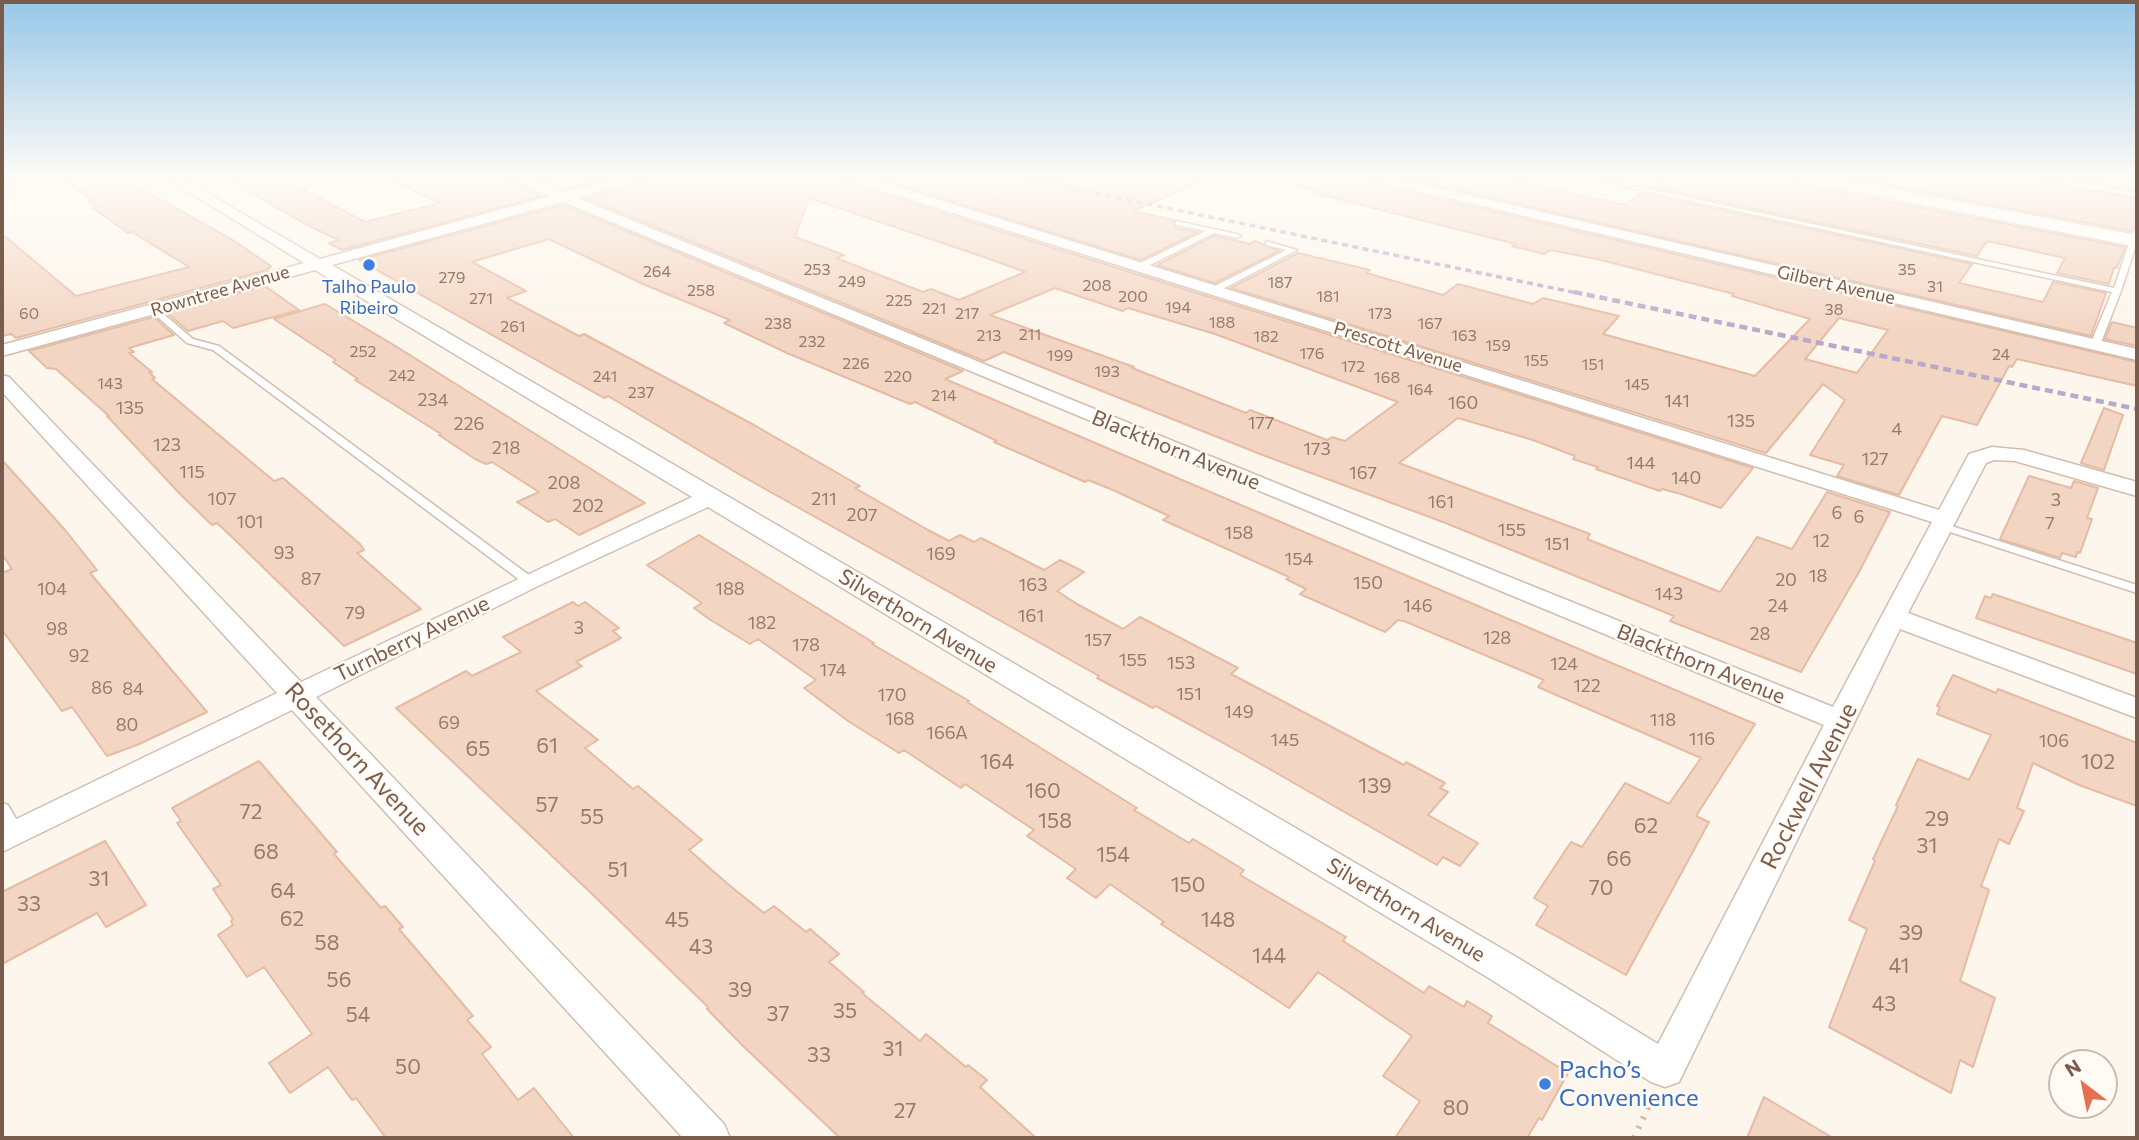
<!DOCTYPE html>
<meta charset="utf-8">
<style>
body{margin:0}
#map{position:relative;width:2139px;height:1140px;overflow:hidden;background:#fdf6ec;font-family:Commissioner,sans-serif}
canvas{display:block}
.frame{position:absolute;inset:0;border:4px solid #7a5c4d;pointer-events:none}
.north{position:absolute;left:2048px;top:1049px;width:70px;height:70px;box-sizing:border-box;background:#fffaf3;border:2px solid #cabbb1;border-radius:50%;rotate:328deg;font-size:19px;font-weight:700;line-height:28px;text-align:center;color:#7a5c4d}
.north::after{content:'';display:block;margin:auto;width:24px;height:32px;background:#e76f51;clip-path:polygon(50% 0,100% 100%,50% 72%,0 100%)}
</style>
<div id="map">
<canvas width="2139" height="1140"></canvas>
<div class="frame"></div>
<div class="north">N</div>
</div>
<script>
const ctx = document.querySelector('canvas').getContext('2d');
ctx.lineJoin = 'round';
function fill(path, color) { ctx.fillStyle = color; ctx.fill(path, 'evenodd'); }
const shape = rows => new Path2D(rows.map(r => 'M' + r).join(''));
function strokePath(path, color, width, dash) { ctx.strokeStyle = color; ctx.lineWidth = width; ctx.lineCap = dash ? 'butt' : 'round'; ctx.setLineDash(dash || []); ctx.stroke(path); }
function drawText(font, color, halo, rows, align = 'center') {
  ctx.font = font + ' Commissioner,sans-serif'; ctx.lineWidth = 5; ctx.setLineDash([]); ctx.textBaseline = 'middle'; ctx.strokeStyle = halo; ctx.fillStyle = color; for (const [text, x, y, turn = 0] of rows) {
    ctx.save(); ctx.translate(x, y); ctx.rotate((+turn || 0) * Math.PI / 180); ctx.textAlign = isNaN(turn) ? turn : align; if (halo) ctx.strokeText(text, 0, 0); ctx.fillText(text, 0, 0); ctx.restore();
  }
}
const building = shape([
 [59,176,119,176,231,239,271,266,267,270,16,338,11,334,2,336,2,234,76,296,189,267,132,232,128,233,93,208,97,207,88,200,92,200,59,176],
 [221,176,277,176,365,222,440,203,383,176,505,176,507,181,542,196,342,250,329,243,339,240,307,225,221,176],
 [530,176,617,176,565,189,530,176],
 [648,176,840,176,844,182,1753,468,1721,508,1681,494,1662,489,1660,491,1596,469,1598,467,1573,459,1575,456,1533,440,1458,418,1399,463,1590,534,1587,539,1720,592,1757,537,1792,549,1827,492,1890,512,1859,572,1801,672,1670,621,1674,616,1443,522,1260,454,1004,352,984,361,585,198,646,182,648,176],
 [809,198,987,258,1025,272,959,300,931,289,923,292,836,258,844,255,795,237,809,198],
 [1055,288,1123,311,1128,308,1215,334,1398,402,1345,441,1332,437,1327,440,1250,410,1246,413,1132,368,1134,367,990,315,1055,288],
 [869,176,1215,176,1132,211,1174,220,1175,228,1198,232,1141,260,869,176],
 [1293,176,1362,176,1370,183,2137,362,2137,386,2017,359,2012,367,2009,366,1977,425,1942,416,1899,495,1837,476,1844,465,1810,455,1845,400,1823,384,1766,453,1231,288,1298,253,1370,270,1366,273,1443,295,1458,284,1533,304,1543,298,1619,316,1603,334,1755,376,1810,319,1732,296,1734,294,1597,259,1550,250,1544,254,1512,246,1516,244,1314,193,1317,191,1292,185,1293,176],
 [1839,318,1888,330,1857,373,1805,359,1839,318],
 [1396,176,1493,176,1625,205,1641,193,1972,264,1959,283,2043,302,2053,282,2106,293,2091,336,1396,176],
 [1665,176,1789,176,1799,184,2125,247,2117,268,2114,267,2109,284,2057,273,2065,258,1987,241,1977,256,1650,187,1665,176],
 [1837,176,2022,176,2025,179,2137,199,2137,224,2130,231,1837,176],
 [2050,176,2137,176,2137,190,2050,176],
 [563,205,963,371,945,379,1755,724,1696,816,1709,822,1626,975,1536,925,1548,906,1534,898,1571,842,1582,847,1625,783,1669,804,1701,758,1538,687,1544,680,1404,621,1398,620,1385,632,1300,594,1306,589,1286,579,1289,577,1163,520,1169,516,1113,490,1088,480,1085,482,994,442,997,441,915,402,910,404,787,353,724,323,730,320,643,284,549,239,472,262,526,291,507,298,579,336,584,334,754,425,860,486,855,488,928,530,949,541,960,535,974,542,981,538,1044,570,1060,560,1084,572,1057,591,1077,604,1123,629,1140,617,1238,668,1231,674,1404,765,1406,762,1445,783,1440,788,1448,792,1428,815,1478,843,1460,866,1443,857,1437,865,1245,755,1156,706,1153,708,1097,678,1099,676,742,476,608,396,604,398,359,260,563,205],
 [1214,236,1250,244,1255,241,1279,251,1215,283,1157,265,1214,236],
 [265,286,299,310,233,328,223,321,188,331,167,313,265,286],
 [325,304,397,347,645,503,579,535,555,519,548,522,517,502,539,492,492,462,486,464,475,459,439,435,441,434,355,380,358,379,333,362,336,360,274,319,325,304],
 [154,317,174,335,129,348,134,352,129,353,152,372,149,372,155,378,152,379,274,481,283,478,360,544,364,550,357,553,421,609,344,646,233,538,217,523,212,525,181,495,107,416,109,416,56,369,47,368,29,351,154,317],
 [2112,322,2137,328,2137,346,2105,339,2112,322],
 [2104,408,2123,415,2104,470,2081,463,2104,408],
 [2,460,65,530,97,570,90,573,207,712,137,745,107,756,72,707,62,711,2,630,2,573,12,569,2,554,2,460],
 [2029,476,2071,488,2074,481,2098,488,2087,518,2092,519,2080,553,2077,552,2076,557,2062,553,2060,558,2000,539,2029,476],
 [699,535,874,643,872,644,969,701,967,702,1137,808,1134,810,1189,843,1193,839,1244,870,1240,875,1346,937,1343,941,1424,993,1429,986,1464,1007,1467,1001,1492,1016,1488,1023,1568,1073,1542,1120,1539,1118,1527,1138,1395,1138,1420,1101,1383,1076,1412,1036,1318,972,1289,1008,1161,924,1164,922,1110,884,1096,898,1067,878,1076,869,1027,836,1034,830,965,784,961,788,904,750,899,753,848,721,804,688,816,680,758,639,750,644,709,619,694,608,702,603,647,565,699,535],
 [1993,594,2137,643,2137,674,1976,618,1985,596,1991,598,1993,594],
 [573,602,578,606,585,602,619,628,613,631,621,638,576,662,582,666,536,691,598,740,585,748,633,789,638,786,702,840,689,850,729,885,764,913,774,906,806,932,810,929,839,954,829,962,864,992,862,993,920,1041,926,1034,966,1067,968,1065,987,1080,980,1087,1036,1138,840,1138,742,1045,707,1009,709,1008,591,893,396,708,466,671,472,676,521,652,503,637,573,602],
 [1953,675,1996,693,1998,689,2137,743,2137,806,2079,785,2033,763,2017,808,2024,811,2009,844,1999,839,1981,886,1989,890,1960,981,1995,998,1973,1067,1960,1060,1951,1093,1829,1027,1867,929,1849,920,1875,861,1873,859,1898,806,1896,805,1918,759,1969,780,1991,735,1937,714,1940,707,1937,706,1953,675],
 [259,761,337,852,334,854,381,908,385,906,403,927,399,929,473,1016,467,1020,491,1047,482,1054,518,1100,534,1088,574,1138,386,1138,356,1098,352,1100,328,1067,290,1093,269,1063,312,1034,264,967,247,977,218,935,233,925,231,921,233,919,213,889,221,885,177,823,181,821,172,808,259,761],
 [105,841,146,905,106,927,97,913,2,964,2,892,105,841],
 [1764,1097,1833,1138,1747,1138,1764,1097]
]);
fill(building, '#f3d5c3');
strokePath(building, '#e6bba3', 2);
const service = shape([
 [1576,176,1586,176,2114,288,2133,231,2137,229,2137,242,2121,291,2100,345,2095,348,2090,345,2112,292,1576,176],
 [2025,176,2037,176,2137,193,2137,197,2025,176],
 [1176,221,1237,234,1241,236,1237,238,1214,233,1144,268,1138,268,1138,264,1206,231,1176,225,1176,221],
 [1266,241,1297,250,1219,291,1213,291,1213,287,1286,250,1266,245,1266,241],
 [154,306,193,339,219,346,533,578,535,581,533,584,525,584,213,350,187,343,151,311,150,309,154,306],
 [1942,523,2137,585,2137,593,1938,528,1936,526,1942,523],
 [2,803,8,805,22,829,24,833,22,837,16,839,10,837,2,822,2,803]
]);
const minor = shape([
 [163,176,178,176,320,259,550,196,508,179,507,176,524,176,565,192,626,176,646,176,645,179,577,198,1298,492,1833,707,1932,522,845,179,843,176,862,176,1939,510,1969,454,1992,447,2024,450,2137,482,2137,496,2015,461,1994,460,1986,463,1908,613,2137,698,2137,718,1900,629,1679,1082,1665,1087,1651,1082,1492,980,708,507,538,586,316,697,724,1124,730,1138,683,1138,292,710,2,852,2,826,277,693,2,392,2,375,9,377,301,682,692,497,315,270,2,356,2,345,304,263,163,176],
 [563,202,1824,725,1658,1044,1518,958,332,265,563,202],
 [1364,176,1386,176,2137,349,2137,360,1371,180,1364,176]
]);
const tertiary = shape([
 [1791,176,1825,176,2137,235,2137,247,1800,181,1791,176]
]);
strokePath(service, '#d1beb0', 3);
strokePath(minor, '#d1beb0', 3);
strokePath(tertiary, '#d1beb0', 2);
strokePath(shape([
 [995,200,1037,184]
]), '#d9b8a5', 2.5, [1, 3.5]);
strokePath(shape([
 [1634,1138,1652,1099]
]), '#d9b8a5', 6, [2.5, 8]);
fill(service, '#fff');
fill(minor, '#fff');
fill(tertiary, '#fff');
strokePath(shape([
 [1013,176,1582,294]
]), '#b9a8c9', 3.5, [6, 4.5]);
strokePath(shape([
 [1574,292,2137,409]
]), '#b9a8c9', 4.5, [8, 5]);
strokePath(shape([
 [1037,184,1038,188,1018,194,1008,193,1049,176]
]), '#d9b8a5', 2.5, [1, 3.5]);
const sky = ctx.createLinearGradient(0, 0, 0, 335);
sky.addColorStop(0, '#97c7e8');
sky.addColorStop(0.53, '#fefbf6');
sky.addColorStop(1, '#fefbf600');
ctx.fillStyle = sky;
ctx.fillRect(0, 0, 2139, 335);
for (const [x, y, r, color] of [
 [369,265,7,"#3f7fe0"],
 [1545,1084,7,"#3f7fe0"]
]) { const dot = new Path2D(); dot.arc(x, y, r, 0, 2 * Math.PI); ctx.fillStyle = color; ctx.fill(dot); strokePath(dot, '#fffaf3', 2.5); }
drawText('16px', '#987a6a', null, [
 ["253",817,270],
 ["35",1907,270],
 ["264",657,272],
 ["279",452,278],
 ["249",852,282],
 ["187",1280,283],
 ["208",1097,286],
 ["31",1935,287],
 ["258",701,291],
 ["200",1133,297],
 ["181",1328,297],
 ["271",481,299],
 ["225",899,301],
 ["194",1178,308],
 ["221",934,309],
 ["38",1834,310],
 ["60",29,314],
 ["217",967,314],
 ["173",1380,314],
 ["188",1222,323],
 ["238",778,324],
 ["167",1430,324],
 ["261",513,327],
 ["211",1030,335],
 ["213",989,336],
 ["163",1464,336],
 ["182",1266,337],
 ["232",812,342],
 ["159",1498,346],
 ["252",363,352],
 ["176",1312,354],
 ["24",2001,355],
 ["199",1060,356],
 ["155",1536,361],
 ["226",856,364],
 ["151",1593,365],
 ["172",1353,367],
 ["193",1107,372],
 ["242",402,376],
 ["241",605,377],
 ["220",898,377],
 ["168",1387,378],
 ["143",110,384],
 ["145",1637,385],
 ["164",1420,390],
 ["237",641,393],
 ["214",944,396]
]);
drawText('18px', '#7a5c4d', '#fffaf3', [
 ["Gilbert Avenue",1836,285,13],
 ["Rowntree Avenue",220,291,-16],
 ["Prescott Avenue",1398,347,17]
]);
drawText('18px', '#366cbe', '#fffaf3', [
 ["Talho Paulo",369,287],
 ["Ribeiro",369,308]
]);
drawText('18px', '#987a6a', null, [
 ["234",433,400],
 ["141",1677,401],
 ["160",1463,403],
 ["135",130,408],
 ["135",1741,421],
 ["177",1261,423],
 ["226",469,424],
 ["4",1897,429],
 ["123",167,445],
 ["218",506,448],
 ["173",1317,449],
 ["127",1875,459],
 ["144",1641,463],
 ["115",192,472],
 ["167",1363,473],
 ["140",1686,478],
 ["208",564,483],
 ["107",222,499],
 ["211",824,499],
 ["3",2056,500],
 ["161",1441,502],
 ["202",588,506],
 ["6",1837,513],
 ["207",862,515],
 ["6",1859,517],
 ["101",250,522],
 ["7",2050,523],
 ["155",1512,530],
 ["158",1239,533],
 ["12",1821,541],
 ["151",1557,544],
 ["93",284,553],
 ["169",941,554],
 ["154",1299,559],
 ["18",1818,576],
 ["87",311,579],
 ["20",1786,580],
 ["150",1368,583],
 ["163",1033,585],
 ["104",52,589],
 ["188",730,589],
 ["143",1669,594],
 ["146",1418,606],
 ["24",1778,606],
 ["79",355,613],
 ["161",1031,616],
 ["182",762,623],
 ["3",579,628],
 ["98",57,629],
 ["28",1760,634],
 ["128",1497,638],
 ["157",1098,640],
 ["178",806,645],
 ["92",79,656],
 ["155",1133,660],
 ["153",1181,663],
 ["124",1564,664],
 ["174",833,670],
 ["122",1587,686],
 ["86",102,688],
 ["84",133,689],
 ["151",1189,694],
 ["170",892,695],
 ["149",1239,712],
 ["168",900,719],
 ["118",1663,720],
 ["69",449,723],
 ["80",127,725],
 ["166A",947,733],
 ["116",1702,739],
 ["145",1285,740],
 ["106",2054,741]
]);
drawText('21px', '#7a5c4d', '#fffaf3', [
 ["Blackthorn Avenue",1176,450,22],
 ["Silverthorn Avenue",918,621,31],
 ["Turnberry Avenue",412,639,-26],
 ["Blackthorn Avenue",1701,664,22],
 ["Silverthorn Avenue",1406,910,31]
]);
drawText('21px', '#987a6a', null, [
 ["61",547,746],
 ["65",478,749],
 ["164",997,762],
 ["102",2098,762],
 ["139",1375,786],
 ["160",1043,791],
 ["57",547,805],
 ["72",251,812],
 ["55",592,817],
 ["29",1937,819],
 ["158",1055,821],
 ["62",1646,826],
 ["31",1927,846],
 ["68",266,852],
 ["154",1113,855],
 ["66",1619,859],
 ["51",618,870],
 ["31",99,879],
 ["150",1188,885],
 ["70",1601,888],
 ["64",283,891],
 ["33",29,904],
 ["62",292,919],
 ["45",677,920],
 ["148",1218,920],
 ["39",1911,933],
 ["58",327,943],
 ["43",701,947],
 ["144",1269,956],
 ["41",1899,966],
 ["56",339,980],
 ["39",740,990],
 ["43",1884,1004],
 ["35",845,1011],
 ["37",778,1014],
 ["54",358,1015],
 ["31",893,1049],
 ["33",819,1055],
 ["50",408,1067],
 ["80",1456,1108],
 ["27",905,1111]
]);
drawText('24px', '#7a5c4d', '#fffaf3', [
 ["Rosethorn Avenue",357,759,47],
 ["Rockwell Avenue",1809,786,-63]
]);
drawText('24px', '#366cbe', '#fffaf3', [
 ["Pacho’s",1559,1070],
 ["Convenience",1559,1098]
], 'left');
</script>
